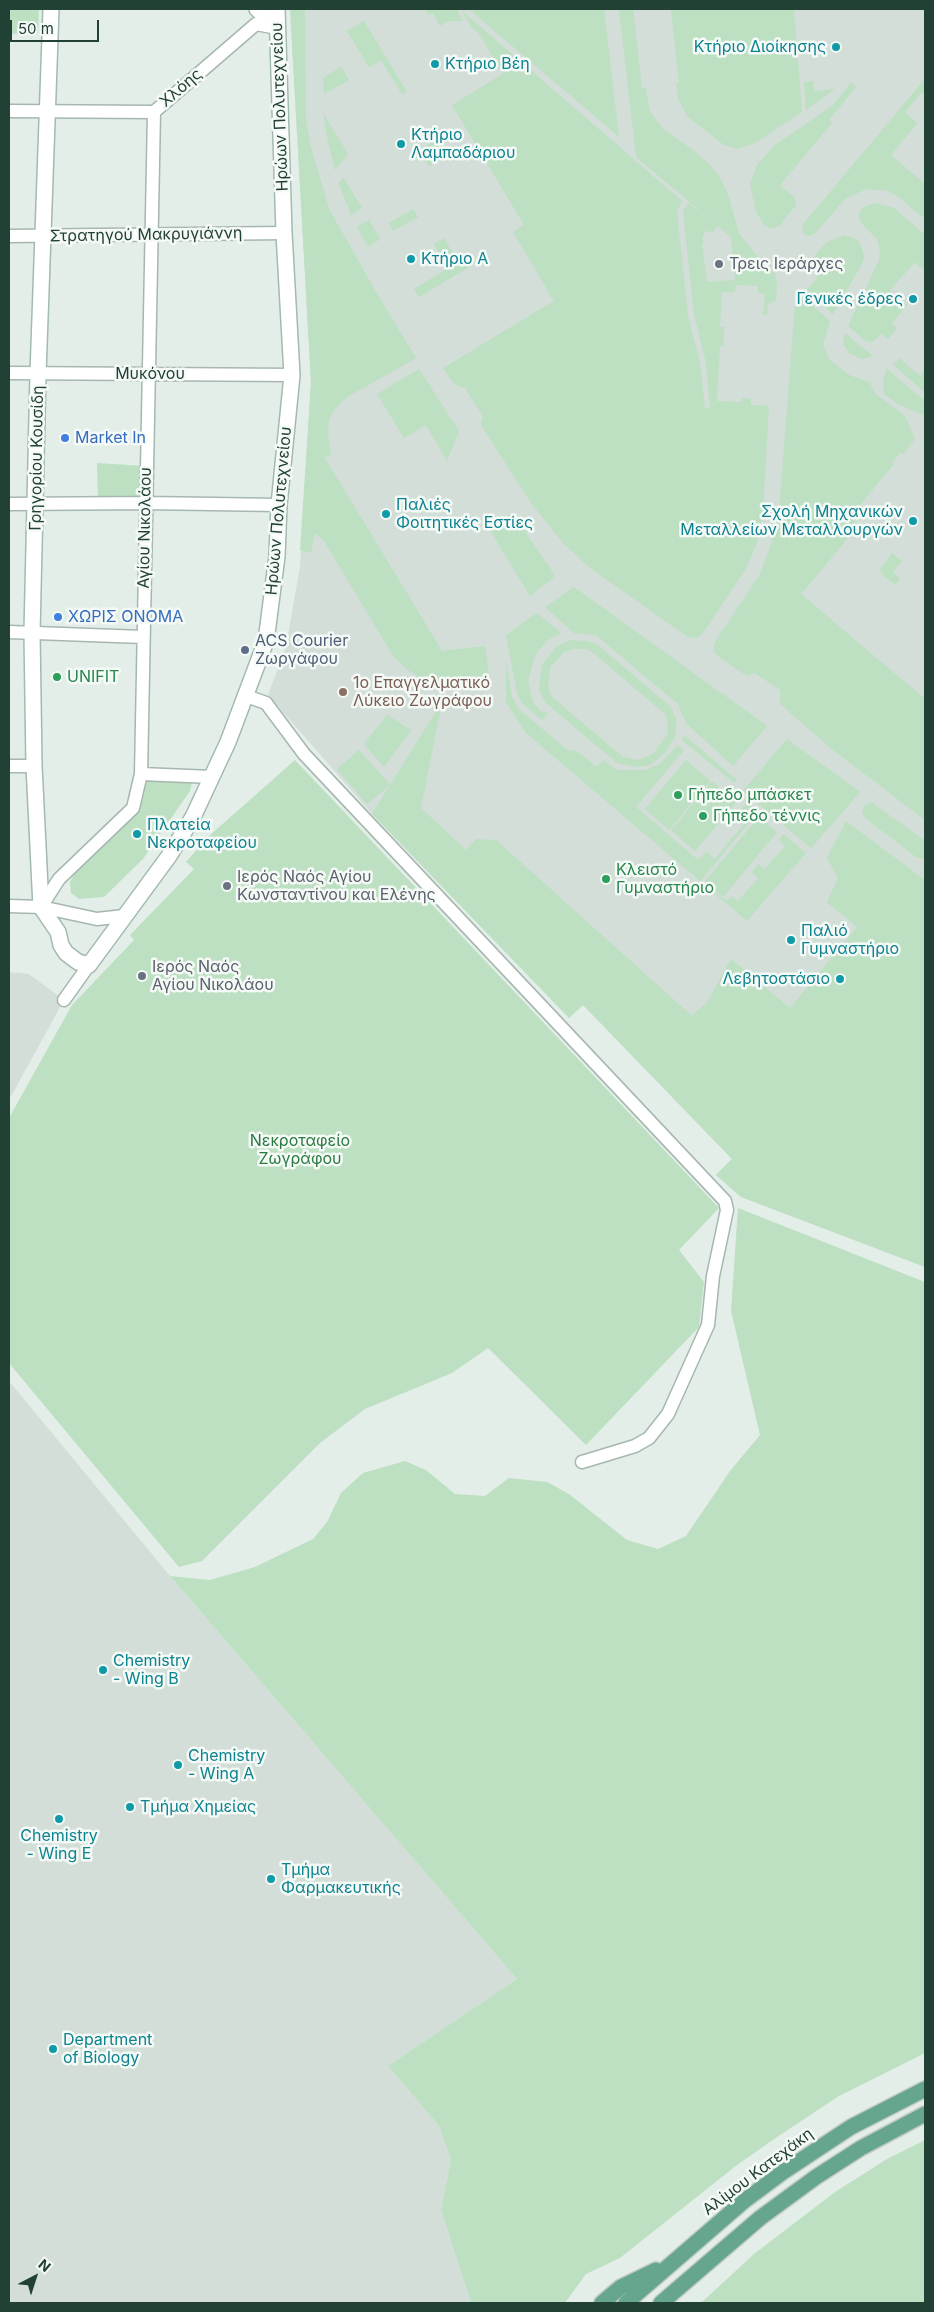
<!DOCTYPE html>
<meta charset="utf-8">
<style>
body{margin:0}
#map{position:relative;width:934px;height:2312px;overflow:hidden;background:#e4eee8;font-family:Inter,sans-serif}
canvas{display:block}
.frame{position:absolute;inset:0;border:10px solid #224135;pointer-events:none}
.north{position:absolute;left:10px;top:2252px;width:50px;height:50px;-webkit-text-stroke:4px #f5faf7;paint-order:stroke;rotate:40deg;font-size:14px;font-weight:700;line-height:20px;text-align:center;color:#224135}
.north::after{content:'';display:block;margin:auto;width:18px;height:22px;background:#224135;clip-path:polygon(50% 0,100% 100%,50% 72%,0 100%)}
.scale{position:absolute;left:10px;top:20px;width:89px;height:22px;box-sizing:border-box;border:2px solid #224135;border-top:0;padding-left:6px;font-size:15px;line-height:18px;white-space:nowrap;color:#224135;-webkit-text-stroke:4px #f5faf7;paint-order:stroke}
</style>
<div id="map">
<canvas width="934" height="2312"></canvas>
<div class="frame"></div>
<div class="north">N</div>
<div class="scale">50 m</div>
</div>
<script>
const ctx = document.querySelector('canvas').getContext('2d');
ctx.lineJoin = 'round';
function fill(path, color) { ctx.fillStyle = color; ctx.fill(path, 'evenodd'); }
const shape = rows => new Path2D(rows.map(r => 'M' + r).join(''));
function strokePath(path, color, width, dash) { ctx.strokeStyle = color; ctx.lineWidth = width; ctx.lineCap = dash ? 'butt' : 'round'; ctx.setLineDash(dash || []); ctx.stroke(path); }
function drawText(font, color, halo, rows, align = 'center') {
  ctx.font = font + ' Inter,sans-serif'; ctx.lineWidth = 5; ctx.setLineDash([]); ctx.textBaseline = 'middle'; ctx.strokeStyle = halo; ctx.fillStyle = color; for (const [text, x, y, turn = 0] of rows) {
    ctx.save(); ctx.translate(x, y); ctx.rotate((+turn || 0) * Math.PI / 180); ctx.textAlign = isNaN(turn) ? turn : align; if (halo) ctx.strokeText(text, 0, 0); ctx.fillText(text, 0, 0); ctx.restore();
  }
}
fill(shape([
 [290,9,925,9,925,1267,741,1197,716,1175,732,1159,583,1005,569,1018,372,814,268,695,286,647,300,566,311,382],
 [9,972,29,974,64,1000,9,1100],
 [9,1381,170,1576,517,1979,388,2066,439,2126,451,2160,441,2210,471,2303,9,2303]
]), '#d2ded7');
fill(shape([
 [9,9,39,9,38,33,9,34],
 [290,9,305,9,306,119,311,147,329,209,376,292,416,358,347,397,334,410,329,420,328,433,331,454,325,458,442,651,485,646,489,674,486,681,479,687,449,688,423,680,408,670,394,657,324,541,315,533,311,553,300,550,311,382],
 [425,9,456,9,463,21,448,21,440,26,433,13,429,15],
 [469,9,604,9,619,137],
 [619,9,633,9,642,88,646,88,650,111,662,128,696,152,716,171,727,191,739,233,762,263,636,157],
 [681,9,794,9,802,112,755,143,738,149,724,145,687,116,678,99,676,83,679,82,671,10],
 [461,10,682,201,677,211,688,316,700,363,705,408,710,408,706,363,694,314,683,211,689,203,718,226,713,232,706,231,702,237,704,242,702,244,707,282,735,280,731,237,775,274,777,284,776,300,768,304,767,315,763,314,765,294,758,293,758,286,736,285,735,292,722,292,720,327,724,327,723,346,720,346,717,401,741,402,742,398,751,399,751,405,769,406,763,509,757,543,746,568,703,633,697,638,688,637,590,568,563,543,531,503,481,425,483,416,465,388,454,384,443,368,554,301,513,232,524,225,452,105,503,74,478,32,473,29],
 [364,21,407,92,402,94,381,60,369,67,347,31],
 [341,67,349,80,324,94,323,78],
 [925,79,925,95,922,92,905,112,917,123,891,155,925,184,925,216,924,218,897,196,888,191,867,189,846,198,814,234,809,236,804,234,802,228,804,223],
 [813,81,814,91,835,89,806,110,804,82],
 [851,83,856,87,829,120,832,123,780,185,794,197,796,205,778,227,770,228,764,225,756,211,750,184,757,165,775,145,832,106],
 [323,113,348,154,335,170,328,141],
 [436,140,446,156,429,166,419,150],
 [343,177,362,208,351,215,339,183],
 [875,203,894,208,925,235,925,271,915,262,890,290,907,305,892,323,897,328,888,339,882,334,872,342,867,342,848,326,879,260,880,251,877,239,862,224,858,216,863,207],
 [413,209,418,217,393,231,389,223],
 [369,220,380,239,368,247,357,227],
 [844,235,857,239,861,245,864,256,862,264,833,314,806,291,824,269,813,259,817,253,827,242],
 [444,238,458,262,466,258,471,266,419,297,414,289,448,268,434,244],
 [796,292,830,321,824,341,824,347,830,360,849,375,869,382,876,394,905,416,915,439,903,454,901,452,892,463,893,465,850,517,859,525,801,594,925,699,925,820,833,750,780,704,780,690,755,673,747,676,719,657,713,651,715,642,760,574,770,547,779,512],
 [845,333,873,356,862,359,850,354,843,344],
 [899,358,920,376,925,370,925,392,893,365],
 [419,369,459,431,447,461,426,425,404,438,377,394],
 [887,369,925,401,925,416,898,404,884,394,883,380],
 [97,463,145,466,144,502,98,503],
 [512,513,554,574,553,578,530,596,488,527],
 [892,553,902,561,893,572,900,579,895,585,882,574,880,569],
 [574,587,767,726,733,766,686,723,678,704,596,635,574,633,545,607],
 [537,613,561,633,548,640,541,647,535,656,528,680,532,700,540,711,548,713,542,720,523,704,517,693,506,635],
 [570,640,588,641,599,646,671,707,676,719,675,737,665,753,650,765,635,767,617,763,545,702,539,689,542,665,556,647],
 [574,649,587,649,595,654,666,715,668,726,667,735,653,754,638,760,623,757,552,697,548,687,551,666,564,652],
 [506,663,512,697,519,709,567,750,577,751,597,767,603,760,617,770,645,770,661,763,678,745,684,750,636,807,698,860,706,852,715,859,748,819,739,812,747,803,758,812,701,880,726,901,731,896,738,901,758,878,752,872,758,864,765,869,785,846,779,840,783,834,806,853,747,921,526,733,506,702],
 [442,702,421,808,466,850,476,839,496,840,692,1016,708,1001,731,959,790,1008,857,927,827,902,838,878,827,858,846,821,925,880,925,1267,741,1197,716,1175,732,1159,583,1005,569,1018,372,814],
 [387,715,411,730,384,767,364,744],
 [685,736,737,780,734,783,682,740],
 [787,739,860,792,811,848,743,791],
 [359,750,390,785,367,804,337,769],
 [295,760,719,1208,679,1250,704,1282,699,1327,586,1445,488,1348,452,1373,365,1409,320,1443,202,1561,179,1567,9,1363,9,1118,72,1005,134,940,130,935,194,869,186,862,209,836],
 [686,760,710,781,669,830,645,809],
 [147,781,192,782,190,791,143,859,104,897,79,899,71,893,70,882,75,873,140,810],
 [712,781,736,802,695,851,671,830],
 [871,802,925,841,925,860,916,857,865,818,862,811,865,805],
 [759,817,777,832,723,897,705,881],
 [738,1208,925,1282,925,2053,839,2096,780,2135,737,2165,620,2258,586,2274,565,2303,471,2303,441,2210,451,2160,439,2126,388,2066,517,1979,170,1576,210,1580,255,1567,313,1539,327,1522,341,1493,363,1473,405,1461,426,1470,455,1494,485,1496,509,1478,547,1482,569,1494,627,1540,658,1549,686,1536,730,1471,760,1435,731,1311],
 [925,2140,925,2303,701,2303,754,2254,835,2192,887,2159]
]), '#bce0c1');
const street = shape([
 [9,111,154,112,256,24,277,28],
 [9,236,284,233],
 [9,373,292,375],
 [9,504,146,503,279,505],
 [9,632,143,637],
 [246,696,266,703,304,754,725,1201,727,1210,713,1276,708,1325,668,1414,649,1438,635,1446,582,1462],
 [9,766,34,766],
 [141,774,212,777],
 [9,906,41,907,97,919,124,916],
 [41,907,59,879,133,808,141,774,154,112],
 [64,1000,89,965]
]);
const secondary = shape([
 [51,9,38,374,32,633,34,766,41,907,58,932,61,945,66,953,78,962,89,965,169,856,193,817,228,742,266,641,277,556,279,505,292,375,284,233,277,9],
 [257,9,277,28]
]);
const primary = shape([
 [602,2303,621,2287,656,2270],
 [626,2303,744,2201,783,2172,851,2127,925,2089],
 [661,2303,760,2218,816,2177,861,2148,925,2114]
]);
strokePath(street, '#a6b7af', 15);
strokePath(secondary, '#a2baaf', 18);
strokePath(primary, '#c1cac6', 18);
strokePath(street, '#fff', 12);
strokePath(secondary, '#fff', 15);
strokePath(primary, '#66a68e', 15);
for (const [x, y, r, color] of [
 [836,47,5,"#0f9aa8"],
 [435,64,5,"#0f9aa8"],
 [401,144,5,"#0f9aa8"],
 [411,259,5,"#0f9aa8"],
 [719,264,5,"#6b7280"],
 [913,299,5,"#0f9aa8"],
 [65,438,5,"#3f7fe0"],
 [386,514,5,"#0f9aa8"],
 [913,521,5,"#0f9aa8"],
 [58,617,5,"#3f7fe0"],
 [245,650,5,"#5c6f8a"],
 [57,677,5,"#2e9e5b"],
 [343,692,5,"#8d6e63"],
 [678,795,5,"#2e9e5b"],
 [703,816,5,"#2e9e5b"],
 [137,834,5,"#0f9aa8"],
 [606,879,5,"#2e9e5b"],
 [227,886,5,"#6b7280"],
 [791,940,5,"#0f9aa8"],
 [142,976,5,"#6b7280"],
 [840,979,5,"#0f9aa8"],
 [103,1670,5,"#0f9aa8"],
 [178,1765,5,"#0f9aa8"],
 [130,1807,5,"#0f9aa8"],
 [59,1819,5,"#0f9aa8"],
 [271,1879,5,"#0f9aa8"],
 [53,2049,5,"#0f9aa8"]
]) { const dot = new Path2D(); dot.arc(x, y, r, 0, 2 * Math.PI); ctx.fillStyle = color; ctx.fill(dot); strokePath(dot, '#f5faf7', 2); }
drawText('16px', '#0d838f', '#f5faf7', [
 ["Κτήριο Διοίκησης",826,47,"right"],
 ["Κτήριο Βέη",445,64],
 ["Κτήριο",411,135],
 ["Λαμπαδάριου",411,153],
 ["Κτήριο Α",421,259],
 ["Γενικές έδρες",903,299,"right"],
 ["Παλιές",396,505],
 ["Φοιτητικές Εστίες",396,523],
 ["Σχολή Μηχανικών",903,512,"right"],
 ["Μεταλλείων Μεταλλουργών",903,530,"right"],
 ["Πλατεία",147,825],
 ["Νεκροταφείου",147,843],
 ["Παλιό",801,931],
 ["Γυμναστήριο",801,949],
 ["Λεβητοστάσιο",830,979,"right"],
 ["Chemistry",113,1661],
 ["- Wing Β",113,1679],
 ["Chemistry",188,1756],
 ["- Wing Α",188,1774],
 ["Τμήμα Χημείας",140,1807],
 ["Chemistry",59,1836,"center"],
 ["- Wing Ε",59,1854,"center"],
 ["Τμήμα",281,1870],
 ["Φαρμακευτικής",281,1888],
 ["Department",63,2040],
 ["of Biology",63,2058]
], 'left');
drawText('16px', '#224135', '#f5faf7', [
 ["Χλόης",181,88,-41],
 ["Ηρώων Πολυτεχνείου",280,107,-92],
 ["Στρατηγού Μακρυγιάννη",146,235,-1],
 ["Μυκόνου",150,374],
 ["Γρηγορίου Κουσίδη",37,458,-89],
 ["Ηρώων Πολυτεχνείου",279,511,-85],
 ["Αγίου Νικολάου",145,528,-89],
 ["Αλίμου Κατεχάκη",758,2172,-37]
]);
drawText('16px', '#5b616d', '#f5faf7', [
 ["Τρεις Ιεράρχες",729,264],
 ["Ιερός Ναός Αγίου",237,877],
 ["Κωνσταντίνου και Ελένης",237,895],
 ["Ιερός Ναός",152,967],
 ["Αγίου Νικολάου",152,985]
], 'left');
drawText('16px', '#366cbe', '#f5faf7', [
 ["Market In",75,438],
 ["ΧΩΡΙΣ ΟΝΟΜΑ",68,617]
], 'left');
drawText('16px', '#4e5e75', '#f5faf7', [
 ["ACS Courier",255,641],
 ["Ζωργάφου",255,659]
], 'left');
drawText('16px', '#27864d', '#f5faf7', [
 ["UNIFIT",67,677],
 ["Γήπεδο μπάσκετ",688,795],
 ["Γήπεδο τέννις",713,816],
 ["Κλειστό",616,870],
 ["Γυμναστήριο",616,888]
], 'left');
drawText('16px', '#785e54', '#f5faf7', [
 ["1ο Επαγγελματικό",353,683],
 ["Λύκειο Ζωγράφου",353,701]
], 'left');
drawText('16px', '#2a7a40', '#f5faf7', [
 ["Νεκροταφείο",300,1141],
 ["Ζωγράφου",300,1159]
]);
</script>
